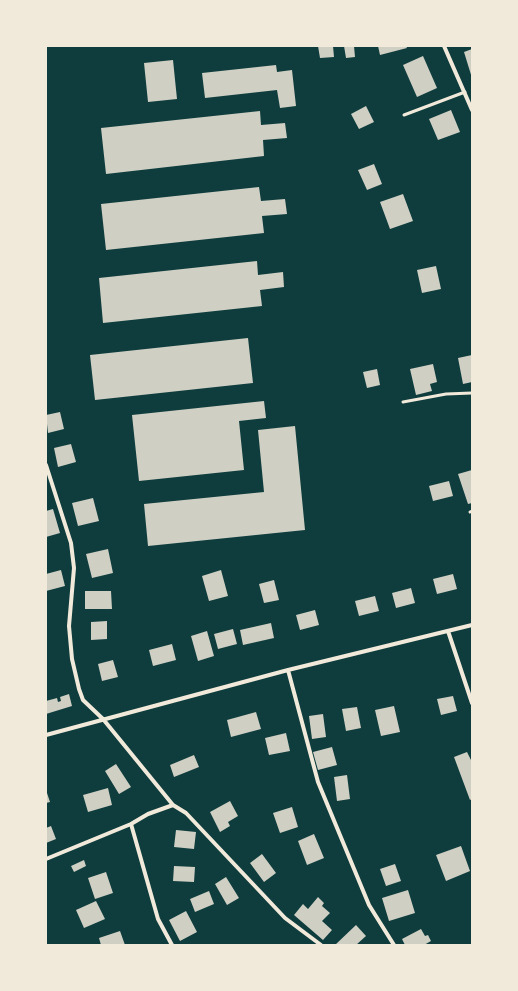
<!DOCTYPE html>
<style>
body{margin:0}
#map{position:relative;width:518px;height:991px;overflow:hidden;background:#0f3d3e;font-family:"IBM Plex Sans",sans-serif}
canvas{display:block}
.frame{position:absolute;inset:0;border:47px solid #f1e9da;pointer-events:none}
</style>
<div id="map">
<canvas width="518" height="991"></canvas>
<div class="frame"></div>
</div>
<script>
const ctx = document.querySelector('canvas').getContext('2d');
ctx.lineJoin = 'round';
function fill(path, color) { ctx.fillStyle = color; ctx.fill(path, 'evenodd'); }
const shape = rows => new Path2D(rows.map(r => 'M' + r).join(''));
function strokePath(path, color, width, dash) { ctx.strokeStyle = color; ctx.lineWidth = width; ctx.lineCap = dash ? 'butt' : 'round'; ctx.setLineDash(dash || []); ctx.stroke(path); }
fill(shape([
 [318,46,333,46,334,57,320,58],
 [344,46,354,46,355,57,346,58],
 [378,46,406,46,407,48,380,55],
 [472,49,472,78,464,52],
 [423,56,437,88,417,97,403,65],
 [173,60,177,99,148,102,144,63],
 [276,65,277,72,292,70,296,106,280,108,277,90,205,98,202,73],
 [366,106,374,122,359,129,351,114],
 [451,110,460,132,438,140,429,119],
 [260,111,261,125,285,123,287,138,263,140,264,156,106,174,101,128],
 [374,164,382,184,367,190,358,170],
 [259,187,261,201,285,199,287,214,262,216,264,233,106,250,101,204],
 [403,194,413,221,390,229,380,202],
 [257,261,258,275,283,272,284,287,260,290,262,306,103,323,99,278],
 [436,266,441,289,422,293,417,270],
 [248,338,253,383,95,400,90,355],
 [472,355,472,382,463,384,458,358],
 [433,364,437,382,430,384,432,391,416,395,410,369],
 [377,369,380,385,367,388,363,372],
 [264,401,266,418,239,421,244,470,139,481,132,415],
 [60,412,64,429,48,433,46,415],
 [295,426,305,530,148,546,144,504,264,492,258,430],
 [71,444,76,462,58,467,54,448],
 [472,470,472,503,468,504,458,474],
 [449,481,453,496,433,501,429,486],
 [93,498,99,521,78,526,72,503],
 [53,509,60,533,46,537,46,511],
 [108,549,113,573,92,578,86,554],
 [61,570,65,586,46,591,46,574],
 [221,570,228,596,209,601,202,576],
 [453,574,457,589,437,594,433,579],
 [274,580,279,600,264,603,259,584],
 [411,588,415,603,396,608,392,593],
 [85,591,111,591,112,609,85,609],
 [375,596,379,611,359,616,355,601],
 [315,610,319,625,300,630,296,615],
 [107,621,107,639,91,640,91,622],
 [271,623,274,638,243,645,240,630],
 [233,629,237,644,218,649,214,634],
 [207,631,214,656,198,661,191,636],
 [172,644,176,660,153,666,149,650],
 [113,660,118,677,102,681,98,664],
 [69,694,72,706,46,714,46,701,57,698,58,702,61,701,60,697],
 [453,696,457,711,441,715,437,699],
 [394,706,400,732,381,736,375,710],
 [357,707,361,728,346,731,342,709],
 [256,712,261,729,231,737,227,720],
 [323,714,326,737,312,739,309,716],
 [286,733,290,751,269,755,265,738],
 [332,747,337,765,318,770,313,752],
 [467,752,472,762,472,799,470,800,454,757],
 [194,755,199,767,174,777,170,765],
 [116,764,131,787,119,794,105,771],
 [347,775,350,799,337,801,334,777],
 [108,788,112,805,88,812,83,795],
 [46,790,50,802,46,803],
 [230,801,238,816,228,822,230,826,220,832,210,812],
 [292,807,298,827,280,833,273,813],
 [51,826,56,839,46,843,46,828],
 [176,830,196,832,194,849,174,847],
 [314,834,324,858,307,865,298,841],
 [461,846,470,871,446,881,436,855],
 [262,854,276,873,264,882,250,863],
 [84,860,86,866,74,872,71,866],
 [395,864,401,881,386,886,380,869],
 [174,866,195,867,194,882,173,881],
 [106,872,113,893,95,899,88,878],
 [226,877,239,898,227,905,215,884],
 [408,890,415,913,389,921,382,898],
 [209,891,214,904,195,912,190,899],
 [318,897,324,903,322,906,330,913,322,921,332,930,323,940,294,915,303,904,308,909],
 [96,901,105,919,84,928,76,910],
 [186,911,197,932,180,941,169,920],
 [356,925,366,936,356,945,335,945],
 [421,929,425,936,428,935,431,941,424,945,405,945,402,939],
 [120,931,125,945,101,945,99,938]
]), '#cfcfc3');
strokePath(shape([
 [404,115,465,92],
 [403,402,446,394,472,393],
 [470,512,472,511]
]), '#f1e9da', 3);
strokePath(shape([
 [444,46,472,110],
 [46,465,71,543,74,568,69,626,72,659,79,689,83,700,103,719,173,805,186,813,285,918,321,945],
 [448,631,472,703],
 [288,670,318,782,369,905,394,945],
 [46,735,288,670,472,625],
 [131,824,158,919,172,945],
 [46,859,131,824,148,814,173,805]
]), '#f1e9da', 4);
</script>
